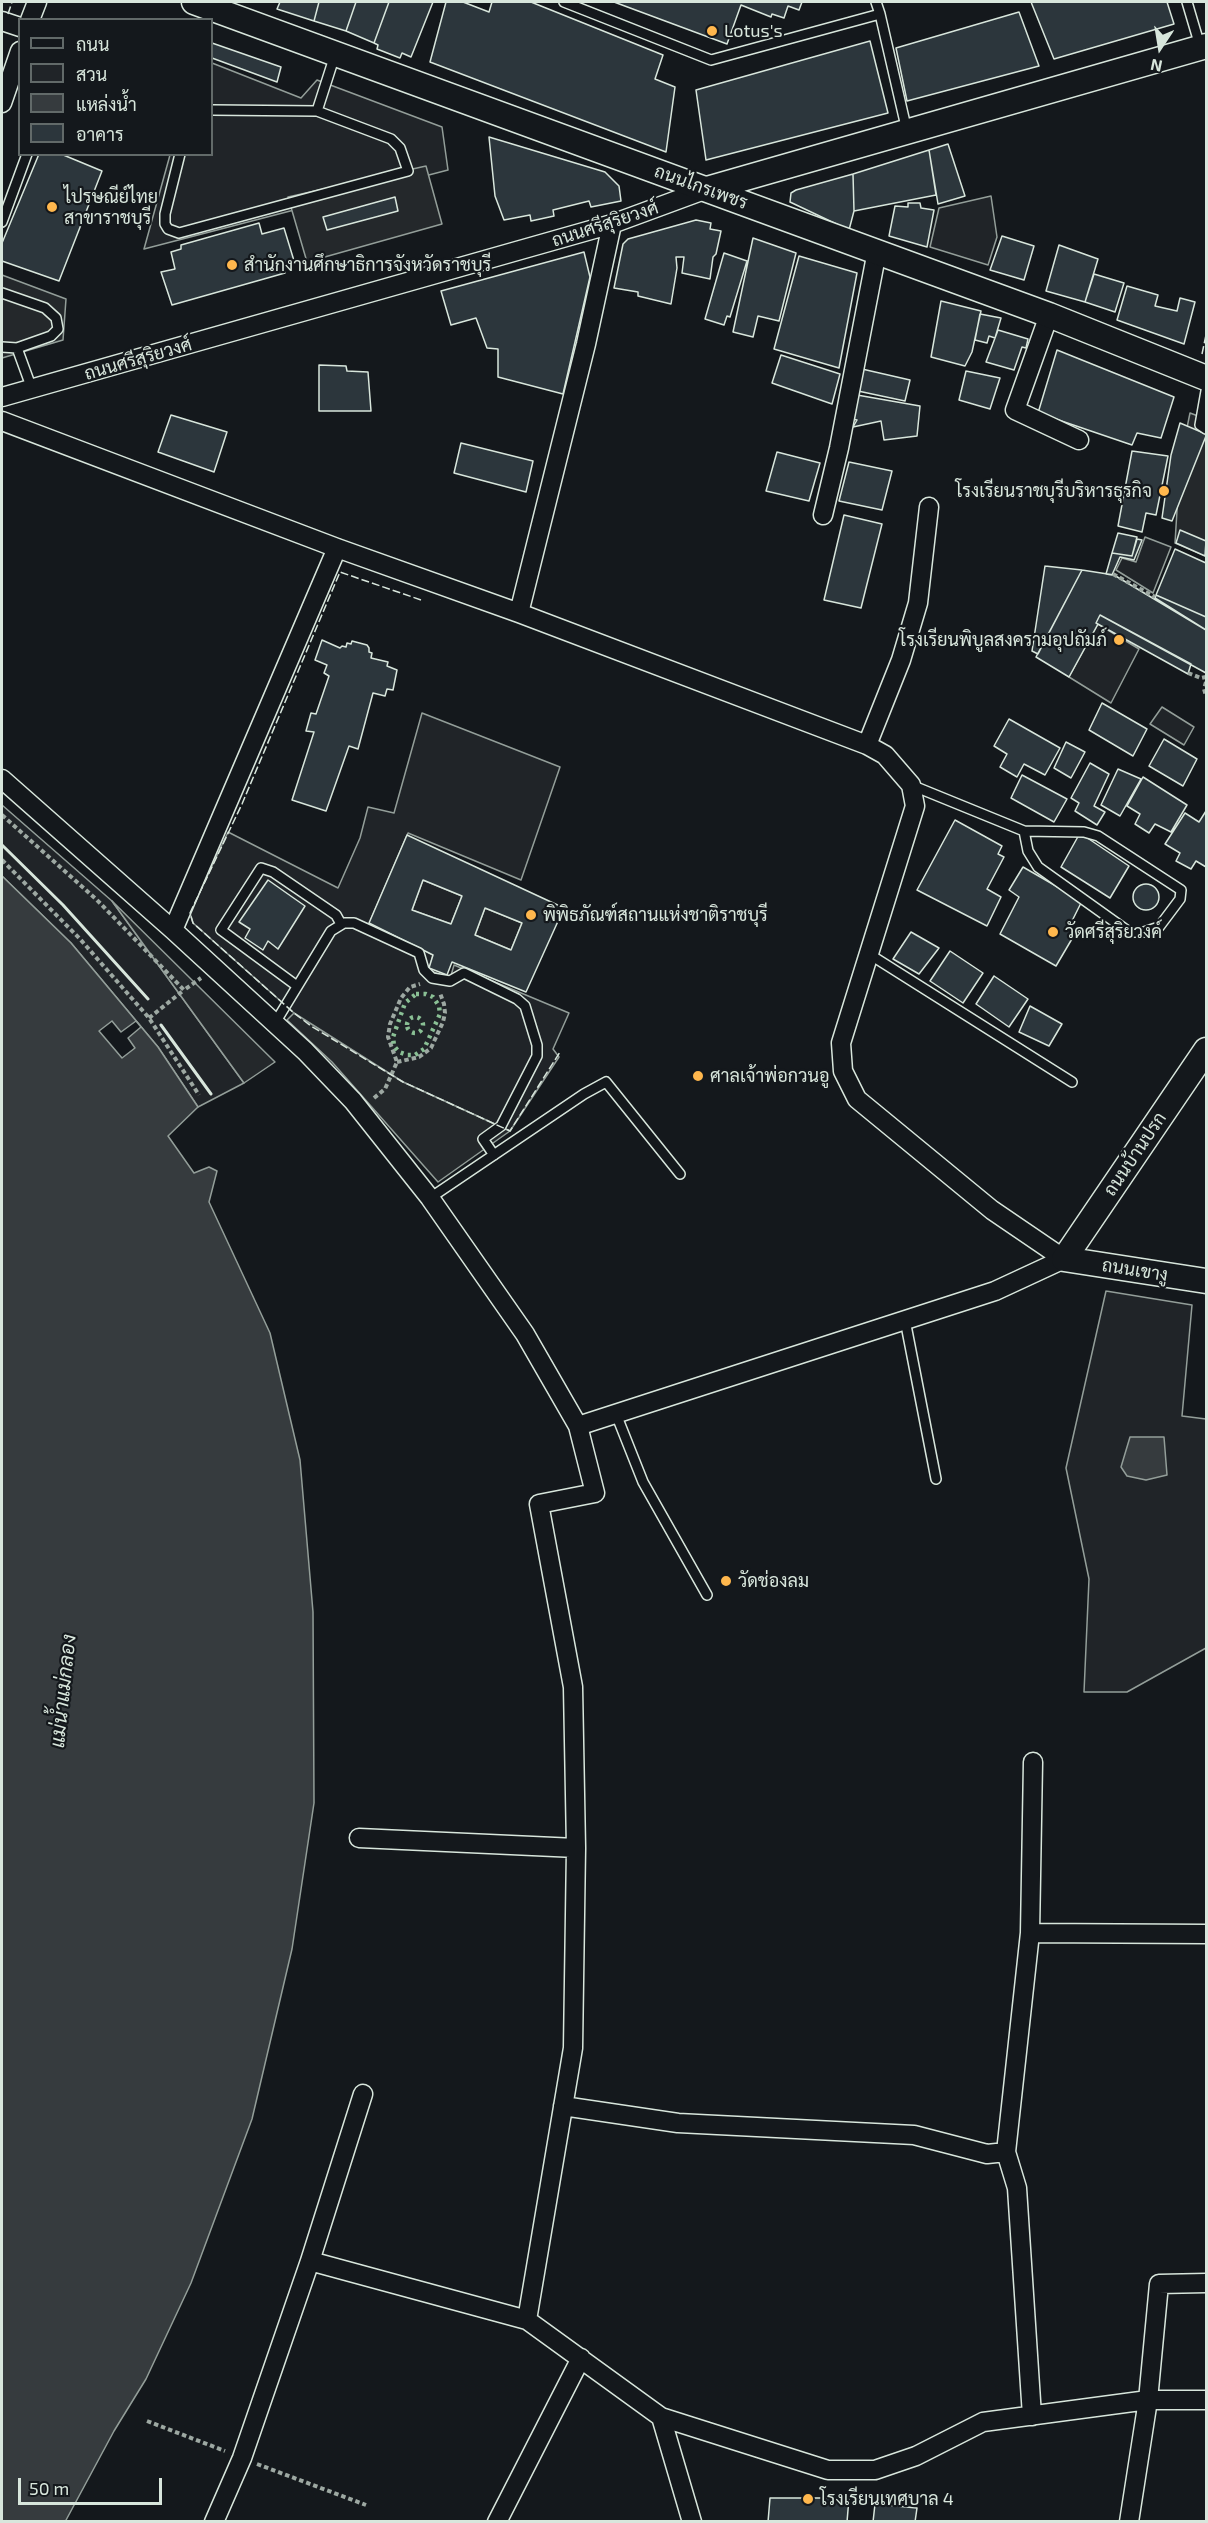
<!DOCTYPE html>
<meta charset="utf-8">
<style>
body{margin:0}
#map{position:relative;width:1208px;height:2523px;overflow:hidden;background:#14181c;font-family:"Exo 2",Sarabun,sans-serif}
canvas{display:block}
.frame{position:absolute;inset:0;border:3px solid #d8e6dc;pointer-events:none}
.legend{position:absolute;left:18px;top:18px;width:195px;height:138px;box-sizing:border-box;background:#14181c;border:2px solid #626a69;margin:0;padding:8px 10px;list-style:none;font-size:18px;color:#d8e6dc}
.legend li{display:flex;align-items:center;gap:12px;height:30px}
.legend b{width:30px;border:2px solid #626a69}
.north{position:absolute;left:1130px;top:18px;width:60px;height:60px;-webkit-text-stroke:4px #14181c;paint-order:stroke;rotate:192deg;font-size:16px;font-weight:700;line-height:24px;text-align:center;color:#d8e6dc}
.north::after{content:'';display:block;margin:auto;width:21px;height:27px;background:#d8e6dc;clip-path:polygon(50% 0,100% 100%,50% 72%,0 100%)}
.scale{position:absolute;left:18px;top:2478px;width:144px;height:27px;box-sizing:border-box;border:3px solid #d8e6dc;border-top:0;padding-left:8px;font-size:18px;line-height:21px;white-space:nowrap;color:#d8e6dc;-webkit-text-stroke:4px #14181c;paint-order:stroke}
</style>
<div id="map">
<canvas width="1208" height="2523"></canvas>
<div class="frame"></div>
<ul class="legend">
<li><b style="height:8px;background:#14181c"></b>ถนน</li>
<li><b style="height:16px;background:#202428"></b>สวน</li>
<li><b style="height:16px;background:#363b3e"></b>แหล่งน้ำ</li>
<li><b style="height:16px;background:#2c363c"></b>อาคาร</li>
</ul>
<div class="north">N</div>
<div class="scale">50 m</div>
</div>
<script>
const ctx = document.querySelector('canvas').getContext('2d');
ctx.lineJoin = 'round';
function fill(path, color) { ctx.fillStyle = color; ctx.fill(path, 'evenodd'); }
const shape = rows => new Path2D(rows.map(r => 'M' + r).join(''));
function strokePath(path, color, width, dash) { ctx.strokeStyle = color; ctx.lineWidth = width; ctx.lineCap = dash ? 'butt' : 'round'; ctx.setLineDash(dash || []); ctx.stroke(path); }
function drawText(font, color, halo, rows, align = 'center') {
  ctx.font = font + ' "Exo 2",Sarabun,sans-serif'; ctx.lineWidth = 4.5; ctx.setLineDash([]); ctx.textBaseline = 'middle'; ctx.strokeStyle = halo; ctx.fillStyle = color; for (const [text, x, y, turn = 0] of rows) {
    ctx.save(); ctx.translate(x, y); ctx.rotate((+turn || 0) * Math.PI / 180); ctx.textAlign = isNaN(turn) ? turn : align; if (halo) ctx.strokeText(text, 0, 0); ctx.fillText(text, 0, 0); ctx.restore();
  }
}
const green = shape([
 [212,63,301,98,317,80,442,127,448,170,144,249,170,155,212,154,212,63],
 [991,196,997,237,988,265,930,247,939,208,991,196],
 [1145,537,1171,547,1153,593,1116,570,1122,558,1136,562,1145,537],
 [1098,624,1139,649,1111,703,1069,677,1098,624],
 [1162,707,1194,727,1184,745,1150,724,1162,707],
 [422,713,560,767,521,880,408,833,371,919,433,955,429,970,450,979,454,965,569,1013,553,1049,559,1057,510,1131,403,1082,311,1026,294,1013,193,923,190,913,228,832,338,888,360,838,368,807,394,813,422,713],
 [2,805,112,901,244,1083,198,1107,158,1047,71,943,2,876,2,805],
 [423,880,462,896,451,924,412,910,423,880],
 [485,908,522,923,511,950,475,935,485,908],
 [1106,1291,1192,1305,1182,1416,1206,1419,1206,1648,1127,1692,1084,1692,1089,1579,1066,1468,1106,1291]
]);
fill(green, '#202428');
strokePath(green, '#939e99', 1.5);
const parking = shape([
 [426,166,442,224,307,262,288,197,426,166],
 [2,275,66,299,63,340,2,358,2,275],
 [1190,413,1206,419,1206,556,1175,543,1180,462,1190,413],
 [112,901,275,1062,244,1083,112,901],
 [294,1013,403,1082,510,1131,438,1182,332,1062,287,1020,294,1013]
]);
fill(parking, '#24282b');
strokePath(parking, '#939e99', 1.5);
const water = shape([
 [2,876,71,943,158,1047,198,1107,168,1136,194,1173,209,1167,217,1171,209,1202,270,1333,300,1460,313,1612,314,1803,292,1949,252,2119,191,2283,146,2379,114,2431,65,2522,2,2521,2,876],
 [1130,1437,1164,1437,1167,1475,1146,1480,1127,1476,1121,1467,1130,1437]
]);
fill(water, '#363b3e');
strokePath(water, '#939e99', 1.5);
const pier = shape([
 [112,1021,121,1032,136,1021,141,1027,128,1038,135,1048,122,1058,99,1031,112,1021]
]);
fill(pier, '#14181c');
strokePath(pier, '#939e99', 1.5);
const building = shape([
 [280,2,319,2,314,21,277,9,280,2],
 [319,2,356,2,346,31,314,21,319,2],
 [356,2,389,2,374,43,346,31,356,2],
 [389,2,433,2,411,57,402,53,400,58,377,49,378,45,374,43,389,2],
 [446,2,463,2,489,12,492,2,531,2,663,55,655,79,675,87,666,152,430,62,446,2],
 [614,2,802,2,799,10,788,6,784,18,772,14,771,17,741,5,727,44,614,2],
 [1031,2,1167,2,1174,24,1054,59,1031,2],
 [1019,12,1039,66,907,101,896,48,1019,12],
 [870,41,888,113,706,160,696,90,870,41],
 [212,43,281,67,277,82,212,58,212,43],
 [489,137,605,172,619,186,621,201,591,207,589,201,553,210,554,216,531,221,530,215,504,220,495,196,489,137],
 [948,144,965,196,938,204,929,150,948,144],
 [929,150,936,195,854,211,853,174,929,150],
 [39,154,61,154,102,171,59,281,2,261,2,243,39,154],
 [853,174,854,211,849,230,790,202,791,193,796,190,853,174],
 [395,197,398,211,327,230,323,217,395,197],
 [908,203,920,203,921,208,934,210,927,247,889,236,895,206,908,207,908,203],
 [696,220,711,223,710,229,721,231,716,254,713,257,710,279,682,273,684,257,676,257,677,268,671,304,638,296,638,292,614,288,623,244,628,239,696,220],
 [259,223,262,234,284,228,295,264,283,266,285,273,172,305,161,272,175,269,171,252,181,249,181,245,259,223],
 [1002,236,1034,246,1024,280,990,270,1002,236],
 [753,238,796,253,779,321,758,316,753,337,733,332,753,238],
 [1059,245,1098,259,1085,302,1046,291,1059,245],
 [584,252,590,277,563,394,498,377,498,349,487,348,476,318,451,325,441,291,584,252],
 [724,253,747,261,730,317,727,316,724,325,705,319,724,253],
 [799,256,857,273,839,368,774,349,799,256],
 [1094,274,1124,283,1115,312,1085,302,1094,274],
 [1127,286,1158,295,1155,306,1177,311,1180,298,1195,302,1184,344,1117,320,1127,286],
 [941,301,981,311,972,352,965,366,931,357,941,301],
 [980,314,1001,318,995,338,989,336,987,343,975,340,980,314],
 [998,330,1028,339,1026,348,1022,347,1014,370,986,362,998,330],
 [1057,350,1174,397,1161,438,1137,433,1132,445,1038,413,1057,350],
 [781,355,840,374,832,404,772,383,781,355],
 [319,365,346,366,347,371,368,372,371,411,319,411,319,365],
 [862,369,910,380,905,401,858,391,862,369],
 [966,371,1000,378,990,409,959,400,966,371],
 [857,395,920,406,917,436,884,440,881,421,853,427,857,420,852,419,857,395],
 [171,415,227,432,214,472,158,452,171,415],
 [1180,423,1206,434,1206,436,1172,521,1162,518,1171,455,1180,423],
 [461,443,533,461,526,492,454,473,461,443],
 [1132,451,1168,456,1156,515,1146,513,1142,532,1118,526,1132,451],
 [777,452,820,463,809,501,766,491,777,452],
 [849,462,892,471,882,510,839,501,849,462],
 [844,515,882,524,861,608,824,600,844,515],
 [1180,530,1206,541,1205,556,1176,543,1180,530],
 [1118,533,1137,537,1132,556,1112,553,1118,533],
 [1137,539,1142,540,1134,560,1120,557,1112,575,1106,574,1112,553,1132,556,1137,539],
 [1175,549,1206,563,1206,617,1156,595,1175,549],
 [1045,566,1082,570,1038,654,1032,651,1045,566],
 [1082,570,1114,575,1206,630,1206,673,1100,615,1096,623,1098,624,1069,677,1036,657,1082,570],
 [1156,595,1206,617,1206,630,1155,598,1156,595],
 [1100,615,1191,664,1188,674,1096,623,1100,615],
 [322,640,340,648,342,646,346,647,347,643,351,644,352,641,367,645,369,648,369,652,372,653,371,658,388,662,387,666,397,670,393,690,387,689,385,696,373,693,358,749,349,746,326,811,292,800,314,732,306,731,311,713,316,714,329,676,324,673,327,665,315,660,322,640],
 [1102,703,1147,729,1133,756,1089,730,1102,703],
 [1009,719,1060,748,1045,775,1024,764,1017,777,1000,767,1007,754,994,746,1009,719],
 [1164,739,1197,759,1183,786,1149,766,1164,739],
 [1066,742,1085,752,1071,778,1054,768,1066,742],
 [1090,763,1109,774,1094,806,1105,812,1097,825,1075,811,1079,803,1071,798,1090,763],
 [1118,769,1141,779,1120,816,1101,805,1118,769],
 [1022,775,1067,799,1054,822,1011,798,1022,775],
 [1143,777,1187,805,1171,832,1155,824,1149,833,1135,824,1140,814,1127,806,1143,777],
 [1206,811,1206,867,1196,861,1191,869,1176,861,1180,853,1165,844,1185,813,1199,822,1206,811],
 [955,820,1002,846,998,854,1004,857,987,889,1001,897,987,926,917,890,955,820],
 [1080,833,1129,866,1110,898,1061,867,1080,833],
 [407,835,564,908,526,992,452,962,447,975,429,968,433,955,369,923,407,835],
 [423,880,462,896,451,924,412,910,423,880],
 [485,908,522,923,511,950,475,935,485,908],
 [1023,867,1082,901,1069,927,1076,932,1056,966,1000,934,1019,897,1009,890,1023,867],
 [268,880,305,906,278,949,268,941,263,950,245,938,250,929,239,922,268,880],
 '1133 897a13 13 0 1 1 26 0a13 13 0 1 1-26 0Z',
 [911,932,939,948,919,974,893,959,911,932],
 [950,951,983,973,963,1003,930,981,950,951],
 [994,976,1028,999,1009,1027,976,1004,994,976],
 [1030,1006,1062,1024,1049,1046,1019,1032,1030,1006],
 [770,2498,849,2498,847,2522,768,2522,770,2498],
 [875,2504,917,2508,915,2522,873,2522,875,2504]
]);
fill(building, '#2c363c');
strokePath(building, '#d8e6dc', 1.5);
const lane = shape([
 [564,2,711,60,880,14,907,131],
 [876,2,880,14],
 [1187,2,1200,46],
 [317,111,335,55],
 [180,154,165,214,165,224,168,229,179,233,408,171,400,148,391,139,317,111,212,110],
 [2,222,27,154],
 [2,293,45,308,56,318,58,329,51,336,17,348,2,347],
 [17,348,32,389],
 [1206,391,1200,425,1206,429],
 [911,785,1024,831,1084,832,1098,836,1181,890,1180,899,1159,927,1144,932,1129,932,1038,867,1028,851,1024,831],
 [869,954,1072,1082],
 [297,986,221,930,261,868,273,872,336,915,341,924],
 [275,1023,331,931,344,923,354,923,419,953,424,970,432,978,450,981,464,973,517,999,525,1006,537,1045,537,1056,501,1126,483,1139,494,1155],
 [430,1198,584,1094,606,1082,680,1174],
 [905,1320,936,1479],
 [616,1414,643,1482,707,1595]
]);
const street = shape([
 [30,20,37,2],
 [2,21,20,27],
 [2,103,20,51],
 [1049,315,1015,410,1079,440],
 [2,397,612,224,707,189],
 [2,421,337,548,519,613,867,745,885,755,911,785,915,806,841,1043,843,1071,857,1099,992,1210,1064,1259],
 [823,515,839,448,877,251],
 [519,613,586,344,612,224],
 [867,745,901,660,918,603,929,507],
 [2,779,173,930,305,1051,353,1101,430,1198,525,1334,578,1426,595,1493,539,1504,573,1687,576,1848,573,2048,527,2320,310,2261,242,2458,214,2522],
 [173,930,337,548],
 [578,1426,995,1291,1064,1259],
 [359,1838,576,1848],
 [1030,1933,1206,1934],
 [563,2106,678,2123,914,2135,987,2154,1006,2152],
 [310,2261,363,2094],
 [527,2320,661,2417,692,2522],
 [1032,2416,1017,2188,1006,2152,1030,1933,1033,1762],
 [661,2417,828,2470,875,2470,916,2456,983,2422,1148,2400,1206,2400],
 [497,2522,581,2358],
 [1129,2522,1148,2400,1159,2284,1206,2283]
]);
const secondary = shape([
 [194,2,1049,315,1206,378],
 [707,189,1206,46],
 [1206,1050,1064,1259,1206,1281]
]);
strokePath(lane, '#d8e6dc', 12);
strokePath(street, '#d8e6dc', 21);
strokePath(secondary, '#d8e6dc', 27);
strokePath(shape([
 [1113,574,1155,597],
 [1188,673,1201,678,1206,677],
 [1206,682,1204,689,1206,696],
 [2,815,97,900,184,990,201,978],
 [2,860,80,939,149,1018,199,1095],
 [149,1018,184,990],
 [397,1062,419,1057,431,1048,443,1022,445,1013,444,1004,440,993],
 [374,1098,385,1089,397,1062,388,1037,390,1024,401,998,410,987,420,984],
 [147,2421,225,2451],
 [257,2464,366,2505]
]), '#9da8a2', 4, [4.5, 3]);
strokePath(lane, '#14181c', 9);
strokePath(street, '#14181c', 18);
strokePath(secondary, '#14181c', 24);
strokePath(shape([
 [416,994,426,994,433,997,439,1006,440,1014,424,1049,415,1055,407,1055,399,1052,394,1046,393,1037,405,1003,416,994],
 '407 1025a8 8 0 1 1 16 0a8 8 0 1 1-16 0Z'
]), '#8ac095', 4.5, [3, 4.5]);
strokePath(shape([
 [8,14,12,2],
 [1202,354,1206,335],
 [421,600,340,572,242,804,190,913,193,923,294,1013,311,1026,403,1082,510,1131,560,1052]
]), '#d8e6dc', 1.5, [8, 3]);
strokePath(shape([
 [2,845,63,905,148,999],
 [161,1025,211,1094]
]), '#d8e6dc', 3);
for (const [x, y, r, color] of [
 [712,31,6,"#ffb74d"],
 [52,207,6,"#ffb74d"],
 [232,265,6,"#ffb74d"],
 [1164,491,6,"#ffb74d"],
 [1119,640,6,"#ffb74d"],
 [531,915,6,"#ffb74d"],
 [1053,932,6,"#ffb74d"],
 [698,1076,6,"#ffb74d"],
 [726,1581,6,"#ffb74d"],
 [808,2499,6,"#ffb74d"]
]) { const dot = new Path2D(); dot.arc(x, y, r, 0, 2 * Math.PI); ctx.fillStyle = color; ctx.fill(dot); strokePath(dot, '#14181c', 2); }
drawText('18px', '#d8e6dc', '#14181c', [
 ["Lotus's",724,31],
 ["ไปรษณีย์ไทย",64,197],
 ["สาขาราชบุรี",64,218],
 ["สำนักงานศึกษาธิการจังหวัดราชบุรี",244,265],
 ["โรงเรียนราชบุรีบริหารธุรกิจ",1152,491,"right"],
 ["โรงเรียนพิบูลสงครามอุปถัมภ์",1107,640,"right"],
 ["พิพิธภัณฑ์สถานแห่งชาติราชบุรี",543,915],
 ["วัดศรีสุริยวงค์",1065,932],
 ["ศาลเจ้าพ่อกวนอู",710,1076],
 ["วัดช่องลม",738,1581],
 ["โรงเรียนเทศบาล 4",820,2499]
], 'left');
drawText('18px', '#d8e6dc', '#14181c', [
 ["ถนนไกรเพชร",701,187,20],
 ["ถนนศรีสุริยวงศ์",605,224,-18],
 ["ถนนศรีสุริยวงศ์",138,359,-16],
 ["ถนนบ้านปรก",1135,1154,-56],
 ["ถนนเขางู",1135,1270,9]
]);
drawText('italic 20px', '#d8e6dc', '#14181c', [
 ["แม่น้ำแม่กลอง",63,1691,-84]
]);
</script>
